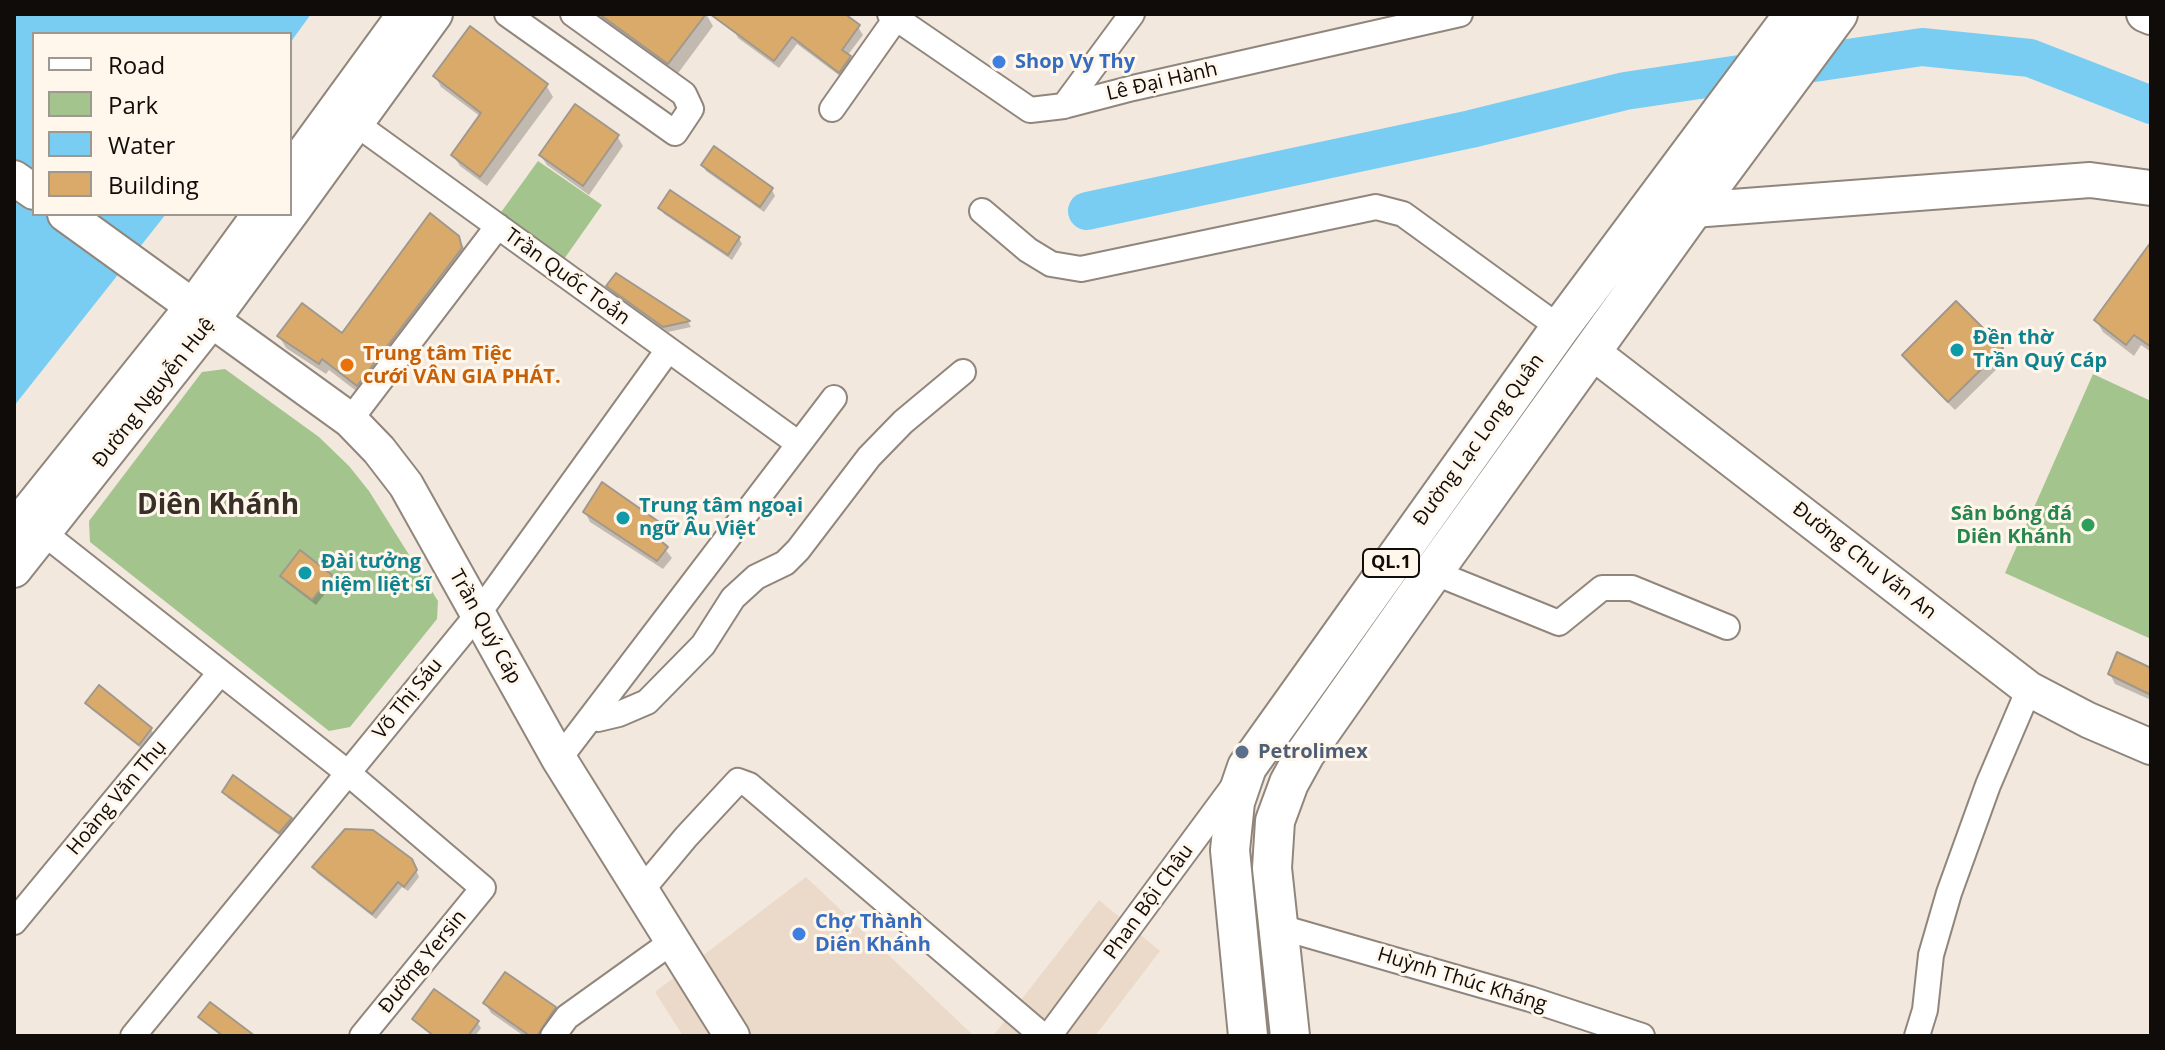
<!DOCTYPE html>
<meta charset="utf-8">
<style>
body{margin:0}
#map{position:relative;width:2165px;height:1050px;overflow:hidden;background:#f3e8dd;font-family:"Open Sans",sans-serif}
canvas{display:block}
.frame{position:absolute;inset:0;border:16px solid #100c09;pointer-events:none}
.legend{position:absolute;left:32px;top:32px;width:260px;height:184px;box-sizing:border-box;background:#fff6ec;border:2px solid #9f9891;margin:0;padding:10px 14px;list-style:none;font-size:24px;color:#100c09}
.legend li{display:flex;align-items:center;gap:16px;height:40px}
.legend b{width:40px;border:2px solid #9f9891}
</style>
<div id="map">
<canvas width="2165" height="1050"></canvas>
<div class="frame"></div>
<ul class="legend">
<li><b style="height:10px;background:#fff"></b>Road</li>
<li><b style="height:22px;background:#a4c48e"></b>Park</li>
<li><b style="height:22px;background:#79cdf3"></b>Water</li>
<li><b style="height:22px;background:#daaa6b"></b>Building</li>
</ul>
</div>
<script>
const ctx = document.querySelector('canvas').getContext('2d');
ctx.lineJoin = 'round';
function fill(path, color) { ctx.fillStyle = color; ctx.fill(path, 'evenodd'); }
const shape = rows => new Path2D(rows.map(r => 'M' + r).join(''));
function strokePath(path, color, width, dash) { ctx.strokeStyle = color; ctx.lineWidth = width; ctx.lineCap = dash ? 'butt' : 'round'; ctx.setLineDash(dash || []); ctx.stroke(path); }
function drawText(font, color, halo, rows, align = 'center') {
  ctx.font = font + ' "Open Sans",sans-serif'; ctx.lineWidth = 6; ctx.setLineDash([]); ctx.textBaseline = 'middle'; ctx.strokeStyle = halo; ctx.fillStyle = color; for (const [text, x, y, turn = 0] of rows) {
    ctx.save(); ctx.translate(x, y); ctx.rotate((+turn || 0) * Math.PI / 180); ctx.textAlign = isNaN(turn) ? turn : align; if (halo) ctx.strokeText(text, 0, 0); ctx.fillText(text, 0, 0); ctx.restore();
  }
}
fill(shape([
 [806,877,974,1036,683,1036,655,992],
 [1099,900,1160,951,1095,1036,993,1036]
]), '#ebdac9');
fill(shape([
 [538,161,602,205,562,262,499,215],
 [225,369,319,437,349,466,369,491,438,601,437,619,350,727,329,731,90,542,89,521,202,372],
 [2093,374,2151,401,2151,639,2005,573]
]), '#a4c48e');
fill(shape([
 [14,14,311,14,290,43,290,34,34,34,34,214,166,214,14,406]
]), '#79cdf3');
fill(shape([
 [598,14,706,14,713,26,676,76,603,23],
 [746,14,841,14,858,27,863,35,847,56,854,66,844,79,797,44,779,68,738,38,734,30],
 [435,76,546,85,553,97,487,186,460,166,453,155,481,117,441,87],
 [617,136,623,146,589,195,547,165,541,156],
 [715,148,772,190,775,196,764,212,706,171,703,165],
 [660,208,739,238,742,244,732,260,664,214],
 [458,237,465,250,364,397,329,370,326,374,286,348,279,336,343,336],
 [2151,255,2151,352,2141,345,2134,356,2103,332,2096,320],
 [617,275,688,322,691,327,668,332,612,292,609,286],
 [2001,349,2007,359,1955,410,1910,365,1905,355],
 [585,512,661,525,666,535,660,543,672,558,663,569,590,522],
 [283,576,330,576,334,582,316,605,286,582],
 [2151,670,2151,700,2115,684,2110,674],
 [87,703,151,729,154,735,143,750,91,709],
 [224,792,291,819,294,825,283,838,228,798],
 [314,867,415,868,419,877,408,891,402,887,376,919,317,873],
 [485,1003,554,1009,560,1018,548,1036,524,1036,491,1013],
 [415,1019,477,1022,481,1028,475,1036,432,1036]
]), '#0003');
strokePath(shape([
 [1087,211,1471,129,1625,91,1922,47,2030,58,2151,105]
]), '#79cdf3', 38);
const building = shape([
 [599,14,706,14,668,64,599,14],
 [710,14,845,14,860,25,842,50,851,56,839,73,792,37,774,61,710,14],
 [470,26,548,84,480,177,451,155,481,113,433,76,470,26],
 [575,104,619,135,583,186,539,155,575,104],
 [714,146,773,188,760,207,701,165,714,146],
 [670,190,740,237,728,255,658,208,670,190],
 [430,213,459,236,462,248,357,386,322,359,319,364,277,336,302,303,342,333,430,213],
 [2151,242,2151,347,2134,335,2126,345,2094,320,2151,242],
 [616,273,690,321,663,327,606,286,616,273],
 [1956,301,2003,348,1948,402,1902,355,1956,301],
 [602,482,662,524,654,535,668,547,657,561,583,512,602,482],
 [300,550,332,575,312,600,280,576,300,550],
 [2117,652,2151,668,2151,695,2108,674,2117,652],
 [99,685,152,728,139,745,85,703,99,685],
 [233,775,292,818,279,833,222,792,233,775],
 [345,829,373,830,412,859,417,870,404,887,398,882,372,914,312,867,345,829],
 [505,972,556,1007,537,1036,530,1036,483,1003,505,972],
 [434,989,479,1021,468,1036,434,1036,412,1019,434,989],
 [210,1002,255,1036,223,1036,198,1017,210,1002]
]);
fill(building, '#daaa6b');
strokePath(building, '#a1988c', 2);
const street = shape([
 [507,14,675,133,691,109,684,94,573,14],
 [890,14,1030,110,1064,106,1133,88,1460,14],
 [1064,106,1132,14],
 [832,109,899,14],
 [344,115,799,444],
 [982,211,1028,250,1051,264,1081,269,1376,207,1403,214,1560,328],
 [350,420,498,226],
 [31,523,348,773,483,888,362,1036],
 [1433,572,1559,623,1602,588,1632,588,1727,627],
 [593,715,598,719,619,714,647,702,703,645,733,598,756,577,785,563,798,550,869,457,903,422,963,372],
 [559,759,834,398],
 [641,891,686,837,738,781,749,785,1043,1036],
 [14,922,220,673],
 [1280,927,1530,999,1642,1036],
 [133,1036,478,614,668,350],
 [553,1036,567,1017,673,941],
 [1049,1036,1233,787],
 [1917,1036,1925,1010,1931,955,1949,893,1988,785,2029,689]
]);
const secondary = shape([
 [2144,14,2151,17],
 [290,172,405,14],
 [14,178,34,192],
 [1693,210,2090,180,2151,188],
 [65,214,350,420,379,450,406,485,559,759,732,1036],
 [290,214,435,14],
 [1591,351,2029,689,2088,720,2151,747],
 [14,529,193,306,260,214],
 [14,570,212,320,290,214]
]);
const primary = shape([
 [1248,1036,1230,850,1235,802,1247,767,1560,328,1794,14],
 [1290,1036,1272,868,1275,821,1289,783,1305,754,1433,572,1693,210,1838,14]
]);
strokePath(street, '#91867c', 28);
strokePath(secondary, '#91867c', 38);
strokePath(primary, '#91867c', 42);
strokePath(street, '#fff', 24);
strokePath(secondary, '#fff', 34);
strokePath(primary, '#fff', 38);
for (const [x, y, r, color] of [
 [999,62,8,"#3f7fe0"],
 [1957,350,8,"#0f9aa8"],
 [347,365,8,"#e8710a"],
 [623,518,8,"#0f9aa8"],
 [2088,525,8,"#2e9e5b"],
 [305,573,8,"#0f9aa8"],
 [1242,752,8,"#5c6f8a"],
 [799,934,8,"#3f7fe0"]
]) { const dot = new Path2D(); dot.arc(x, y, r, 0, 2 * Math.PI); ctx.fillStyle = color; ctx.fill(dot); strokePath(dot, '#fff6ec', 3); }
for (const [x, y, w] of [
 [1391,563,56]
]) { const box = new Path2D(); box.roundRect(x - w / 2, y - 14, w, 28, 6); ctx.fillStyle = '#fff6ec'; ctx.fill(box); strokePath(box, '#100c09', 2); }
drawText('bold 18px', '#100c09', null, [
 ["QL.1",1391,563]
]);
drawText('bold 20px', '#366cbe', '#fff6ec', [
 ["Shop Vy Thy",1015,62],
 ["Chợ Thành",815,922],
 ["Diên Khánh",815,945]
], 'left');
drawText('20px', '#100c09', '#fff6ec', [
 ["Lê Đại Hành",1162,82,-13],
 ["Trần Quốc Toản",567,277,36],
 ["Đường Nguyễn Huệ",154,393,-52],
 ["Đường Lạc Long Quân",1479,440,-54],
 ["Đường Chu Văn An",1864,561,38],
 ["Trần Quý Cáp",485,627,61],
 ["Võ Thị Sáu",408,699,-51],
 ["Hoàng Văn Thụ",117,798,-50],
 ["Phan Bội Châu",1149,902,-54],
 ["Đường Yersin",423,962,-51],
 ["Huỳnh Thúc Kháng",1462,980,17]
]);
drawText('bold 20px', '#0d838f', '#fff6ec', [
 ["Đền thờ",1973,338],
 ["Trần Quý Cáp",1973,361],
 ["Trung tâm ngoại",639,506],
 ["ngữ Âu Việt",639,529],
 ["Đài tưởng",321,562],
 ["niệm liệt sĩ",321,585]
], 'left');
drawText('bold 20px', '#c56008', '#fff6ec', [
 ["Trung tâm Tiệc",363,354],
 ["cưới VÂN GIA PHÁT.",363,377]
], 'left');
drawText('bold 20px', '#27864d', '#fff6ec', [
 ["Sân bóng đá",2072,514],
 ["Diên Khánh",2072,537]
], 'right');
drawText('bold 20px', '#4e5e75', '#fff6ec', [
 ["Petrolimex",1258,752]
], 'left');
drawText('bold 28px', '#383027', '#fff6ec', [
 ["Diên Khánh",218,506]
]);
</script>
